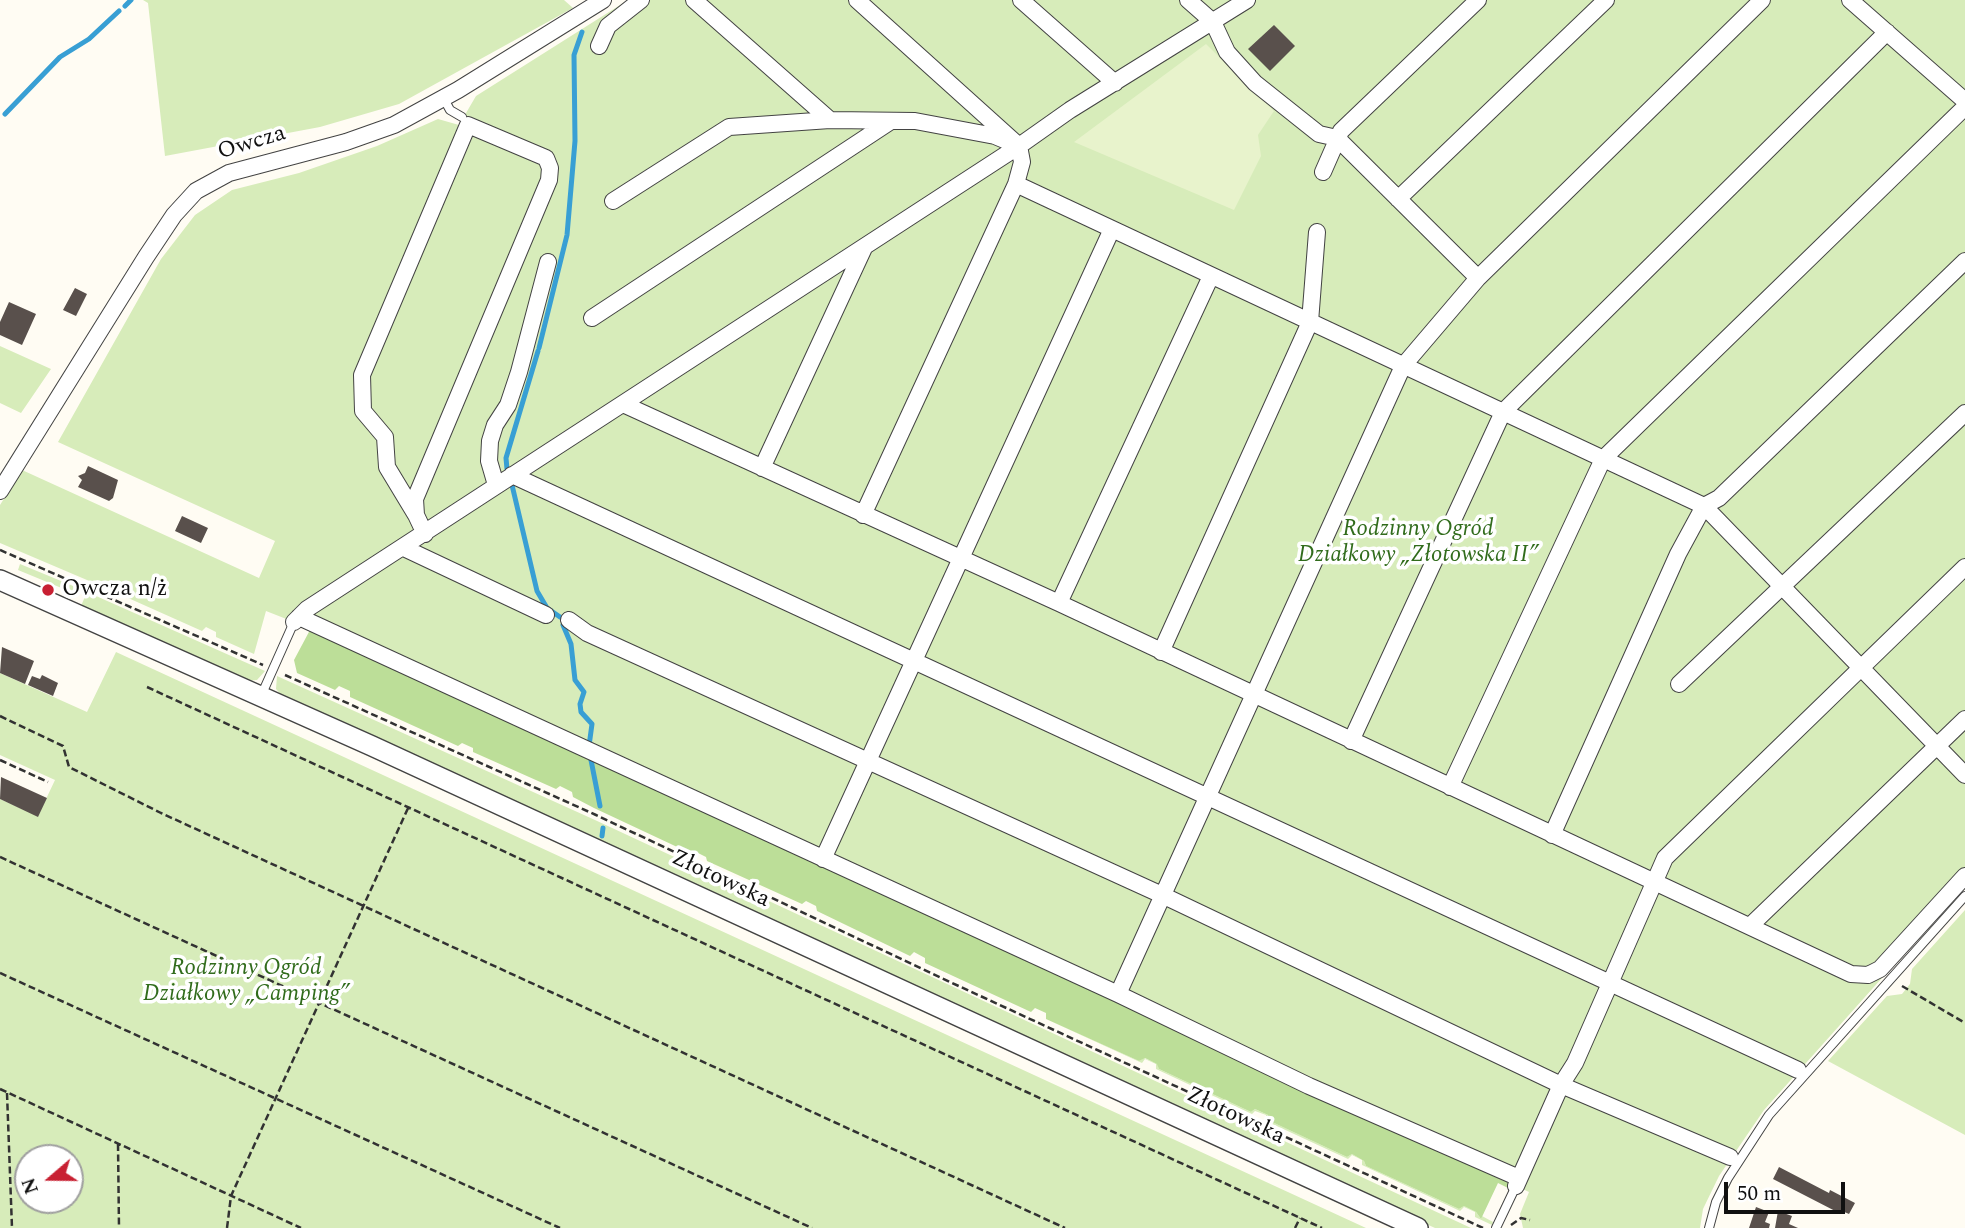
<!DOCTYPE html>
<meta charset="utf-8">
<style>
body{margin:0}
#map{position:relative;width:1965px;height:1228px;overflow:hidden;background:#fffcf3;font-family:Spectral,serif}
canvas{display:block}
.north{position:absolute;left:14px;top:1144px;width:70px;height:70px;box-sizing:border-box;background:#fff;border:2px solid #9f9f9f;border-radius:50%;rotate:250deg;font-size:19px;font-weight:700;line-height:28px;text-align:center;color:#101010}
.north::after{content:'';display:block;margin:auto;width:24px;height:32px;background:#c82032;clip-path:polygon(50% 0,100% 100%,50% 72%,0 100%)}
.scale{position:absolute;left:1724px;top:1182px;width:121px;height:32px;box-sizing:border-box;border:4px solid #101010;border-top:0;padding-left:9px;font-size:21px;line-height:24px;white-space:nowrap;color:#101010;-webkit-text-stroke:5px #fff;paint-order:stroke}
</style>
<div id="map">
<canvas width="1965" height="1228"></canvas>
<div class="north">N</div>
<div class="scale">50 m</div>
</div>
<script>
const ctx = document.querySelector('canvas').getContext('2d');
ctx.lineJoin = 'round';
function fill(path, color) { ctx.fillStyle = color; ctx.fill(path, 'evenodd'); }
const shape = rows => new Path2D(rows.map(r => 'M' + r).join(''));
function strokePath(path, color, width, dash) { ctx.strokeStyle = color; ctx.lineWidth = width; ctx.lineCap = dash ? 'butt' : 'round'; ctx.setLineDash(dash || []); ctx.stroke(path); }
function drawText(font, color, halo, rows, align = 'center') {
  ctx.font = font + ' Spectral,serif'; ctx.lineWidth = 7; ctx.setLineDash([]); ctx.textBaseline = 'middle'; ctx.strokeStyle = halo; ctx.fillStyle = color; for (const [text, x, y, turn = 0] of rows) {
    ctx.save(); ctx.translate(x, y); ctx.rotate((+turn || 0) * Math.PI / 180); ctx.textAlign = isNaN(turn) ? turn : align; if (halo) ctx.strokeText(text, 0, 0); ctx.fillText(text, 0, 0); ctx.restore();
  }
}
fill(shape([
 [143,0,564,0,573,8,399,104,320,127,165,156,148,3],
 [628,0,1965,0,1965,885,1764,1110,1719,1176,1703,1209,1700,1228,1523,1228,1520,1214,1529,1192,294,622,266,611,254,654,216,637,216,632,206,627,202,631,108,589,108,584,97,580,94,583,0,543,0,505,22,470,259,578,275,541,58,442,161,259,195,215,232,190,299,173,377,146,438,119,459,125,476,96],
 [0,346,51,369,21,413,0,403],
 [20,564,78,588,76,594,18,570],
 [87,592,265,671,257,680,245,681,81,606],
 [116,652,1366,1228,0,1228,0,799,38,816,55,780,0,755,0,673,87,712],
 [28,1158,70,1158,70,1200,28,1200],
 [277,676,595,820,1471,1228,1435,1228,284,698,276,689],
 [1965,910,1965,1135,1828,1061,1887,996,1902,994,1910,984,1912,969],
 [1046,1019,1139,1061,1144,1058,1158,1064,1159,1069,1251,1112,1255,1109,1268,1115,1268,1120,1347,1157,1352,1154,1364,1161,1366,1166,1459,1209,1464,1206,1476,1212,1481,1219,1482,1216,1493,1222,1492,1225,1475,1217,1475,1212,1464,1207,1460,1211,1362,1165,1362,1160,1352,1155,1348,1159,1266,1121,1266,1115,1255,1111,1252,1114,1156,1069,1156,1064,1145,1059,1142,1063]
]), '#d7ecba');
fill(shape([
 [310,630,1511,1184,1508,1188,1498,1183,1481,1219,1476,1212,1464,1206,1459,1209,1366,1166,1364,1161,1352,1154,1347,1157,1272,1122,1268,1120,1268,1115,1255,1109,1251,1112,1159,1069,1157,1064,1145,1058,1139,1061,1046,1019,1046,1013,1035,1008,1031,1012,925,963,925,958,914,952,910,956,817,911,816,906,806,901,802,904,707,861,706,857,694,851,690,853,594,808,573,797,572,792,560,786,556,789,473,752,473,748,462,743,458,746,350,697,350,691,339,686,335,690,297,673,294,660]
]), '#bcde98');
fill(shape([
 [1206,44,1274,111,1258,135,1261,156,1234,210,1074,142]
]), '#e8f3cc');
strokePath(shape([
 [125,6,131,0],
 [5,114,60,57,89,39,119,11],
 [539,348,567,235,575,141,574,55,582,32],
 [507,469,506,458,538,351],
 [512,485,537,591,547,608,560,617],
 [563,625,571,644,575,680,584,692,580,704,581,712,592,724,589,746],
 [591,760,600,806],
 [602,836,603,828]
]), '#389fd4', 5);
fill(shape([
 [1274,25,1295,46,1270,71,1248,49],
 [75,288,87,294,76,316,63,310],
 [9,302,36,314,22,345,0,335,0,322],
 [88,466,118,480,113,498,109,501,78,487,82,480,78,476,85,473],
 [182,516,208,528,201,543,175,531],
 [2,647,34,661,25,684,0,673],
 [42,675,58,683,53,696,28,685,32,676,40,679],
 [1,777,47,798,38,817,0,799],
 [1779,1167,1829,1193,1830,1190,1855,1203,1849,1214,1842,1211,1841,1214,1773,1179],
 [1756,1207,1769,1212,1765,1222,1770,1224,1769,1228,1749,1228],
 [1778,1211,1792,1216,1789,1224,1798,1228,1775,1228]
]), '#59504c');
const service = shape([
 [444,99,450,110,462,117],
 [261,696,294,622],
 [1496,1228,1516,1186],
 [1709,1228,1716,1202,1728,1178,1769,1115,1965,896]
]);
const minor = shape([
 [694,0,830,120],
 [857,0,1019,146,1022,162,1016,184,863,515],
 [1021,0,1115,83],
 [1188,0,1213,22,1227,52,1255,83,1319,134,1337,138,1478,278],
 [1850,0,1965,101],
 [599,46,608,26,641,0],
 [1323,172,1341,131,1478,0],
 [1016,184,1704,506,1965,775],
 [1398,199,1606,0],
 [613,201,729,127,830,120,915,121,995,136,1007,141],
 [592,318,891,121],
 [623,404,1059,603,1851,974,1868,975,1880,969,1965,876],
 [762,468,864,248],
 [512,475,1798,1070],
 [496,485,489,461,490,441,495,425,508,405,519,372,548,262],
 [0,491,146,257,174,215,196,191,229,173,346,142,394,125,458,90,603,0],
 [416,515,387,467,385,437,363,411,362,375,468,125,546,158,550,168,549,180,415,499,416,515,425,534],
 [404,548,546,615],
 [1059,603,1211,276],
 [299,617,1118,994,1309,1086,1519,1178],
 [569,620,587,633,1162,895,1561,1085,1730,1157],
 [294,622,307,609,1019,146,1070,110,1247,0],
 [1161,652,1310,322,1317,232],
 [1679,684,1965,413],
 [1351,741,1503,412,1887,32],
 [1450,787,1603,459,1965,107],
 [1552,835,1678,554,1704,506,1719,498,1965,261],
 [823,859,1112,229],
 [1751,925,1965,719],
 [1118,994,1403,366,1478,278,1762,0],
 [1516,1186,1561,1085,1575,1063,1665,858,1965,567]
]);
const tertiary = shape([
 [0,580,372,746,1418,1228]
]);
strokePath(service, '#434343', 10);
strokePath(minor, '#434343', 18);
strokePath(tertiary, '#434343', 22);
strokePath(shape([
 [0,550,263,665],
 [285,675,596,815,950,982,1483,1228],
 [147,687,1322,1228],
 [0,716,63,746,69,767,161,813,1065,1228],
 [0,760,48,782],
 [0,857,812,1228],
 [0,973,560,1228],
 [1902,986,1965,1023],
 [0,1089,301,1228],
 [7,1093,12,1228],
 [118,1144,119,1228],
 [1511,1225,1521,1218,1530,1220],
 [227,1228,231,1196,409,806],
 [1295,1228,1300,1218]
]), '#323232', 2.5, [7, 3.5]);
strokePath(service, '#fff', 8);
strokePath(minor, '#fff', 16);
strokePath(tertiary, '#fff', 19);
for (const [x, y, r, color] of [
 [48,590,7,"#c82032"]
]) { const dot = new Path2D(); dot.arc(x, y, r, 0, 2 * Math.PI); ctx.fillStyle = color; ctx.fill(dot); strokePath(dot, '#fff', 2.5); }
drawText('23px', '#101010', '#fff', [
 ["Owcza",252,144,-17],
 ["Złotowska",720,880,25],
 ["Złotowska",1235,1117,25]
]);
drawText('italic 23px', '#316c1c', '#fff', [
 ["Rodzinny Ogród",1418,530],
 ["Działkowy „Złotowska II”",1418,556],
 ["Rodzinny Ogród",246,969],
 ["Działkowy „Camping”",246,995]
]);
drawText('23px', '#101010', '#fff', [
 ["Owcza n/ż",62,590]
], 'left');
</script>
